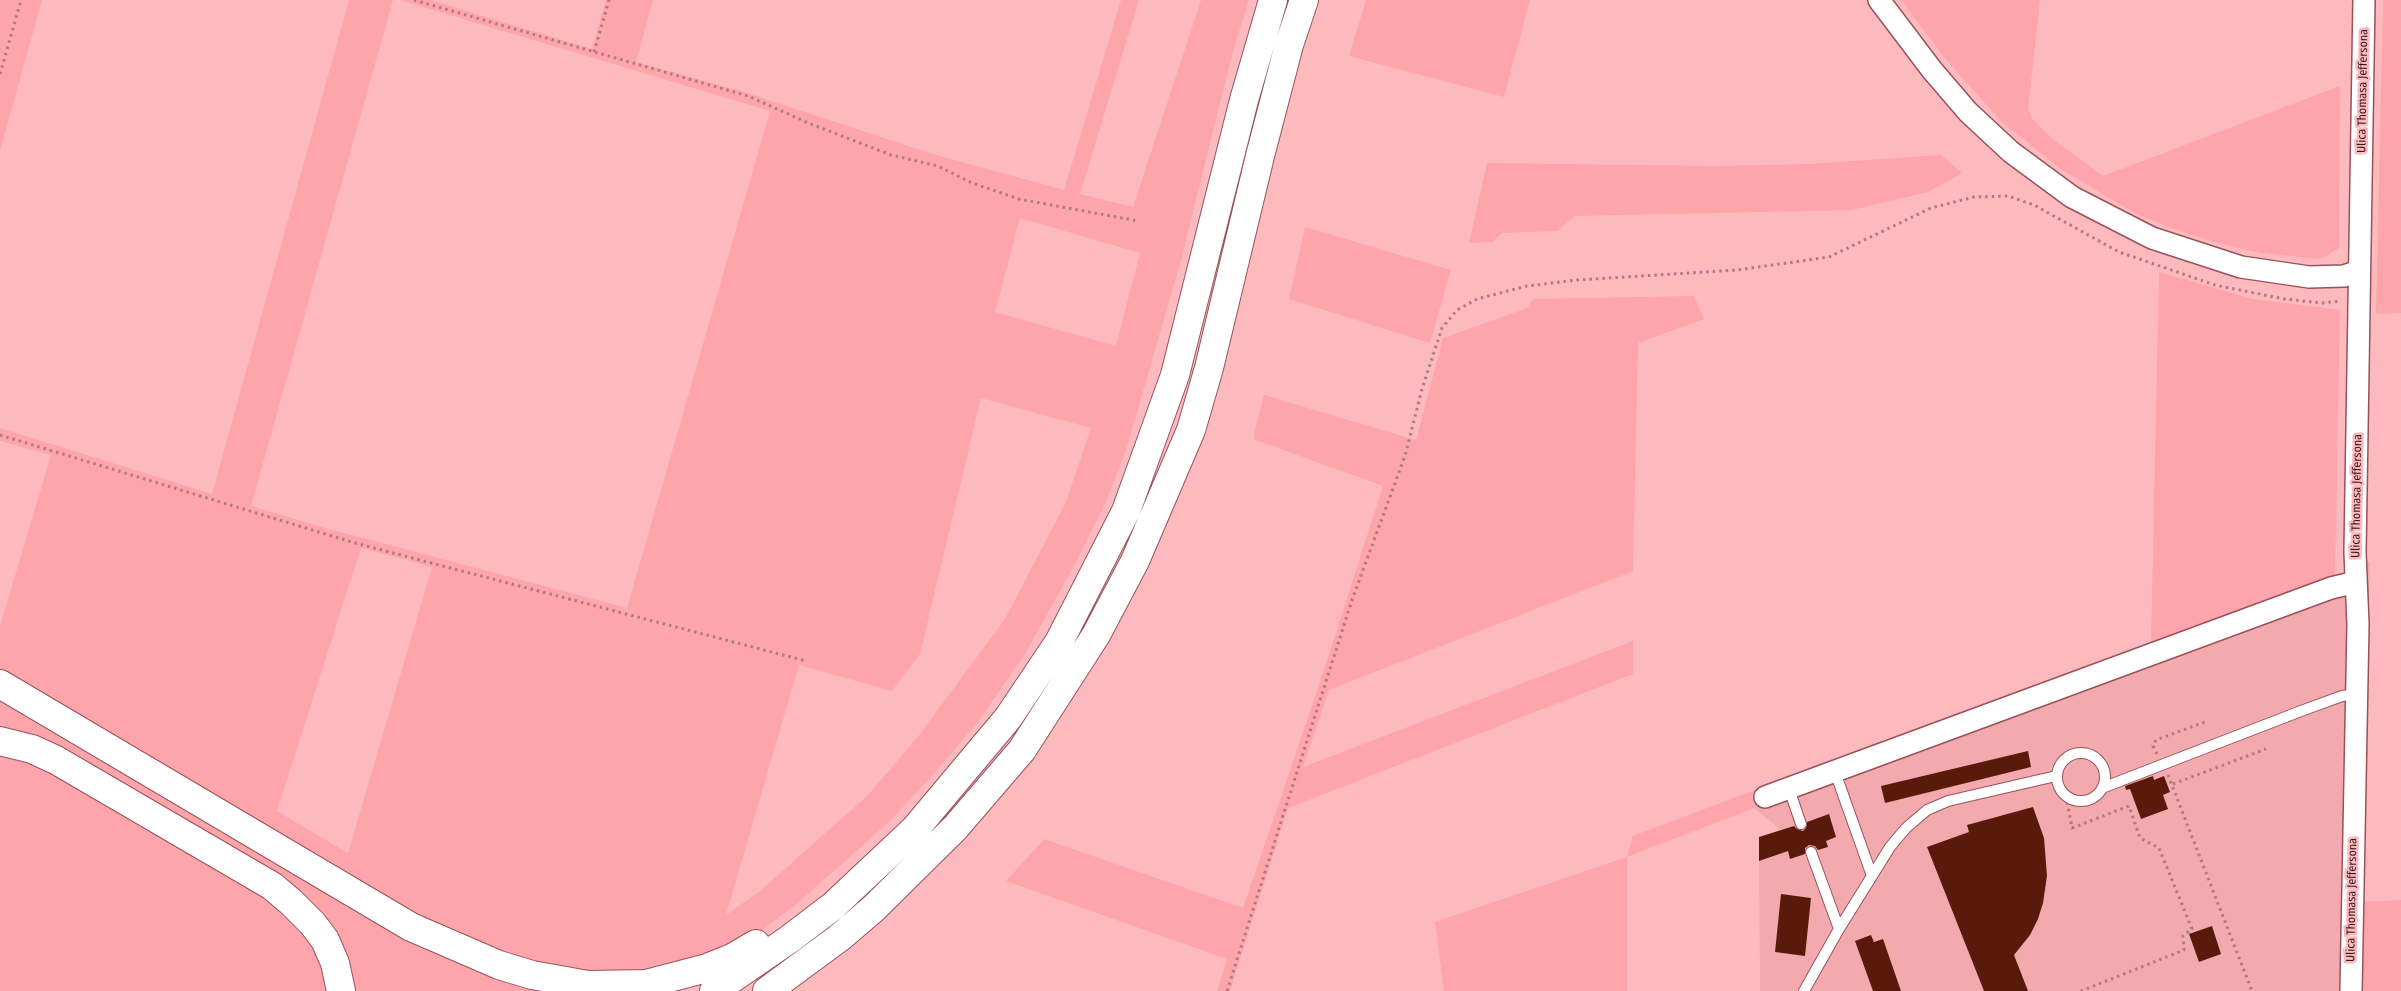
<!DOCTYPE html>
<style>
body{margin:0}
canvas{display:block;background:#fdbabe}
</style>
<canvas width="2401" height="991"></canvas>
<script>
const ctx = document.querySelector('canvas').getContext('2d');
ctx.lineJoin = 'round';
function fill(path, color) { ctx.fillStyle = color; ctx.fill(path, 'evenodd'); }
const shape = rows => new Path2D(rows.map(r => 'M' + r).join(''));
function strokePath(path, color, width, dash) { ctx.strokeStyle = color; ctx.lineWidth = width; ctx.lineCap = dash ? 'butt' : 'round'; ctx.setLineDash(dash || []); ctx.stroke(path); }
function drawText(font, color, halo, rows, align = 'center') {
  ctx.font = font + ' "Fira Sans Condensed",sans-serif'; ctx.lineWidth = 5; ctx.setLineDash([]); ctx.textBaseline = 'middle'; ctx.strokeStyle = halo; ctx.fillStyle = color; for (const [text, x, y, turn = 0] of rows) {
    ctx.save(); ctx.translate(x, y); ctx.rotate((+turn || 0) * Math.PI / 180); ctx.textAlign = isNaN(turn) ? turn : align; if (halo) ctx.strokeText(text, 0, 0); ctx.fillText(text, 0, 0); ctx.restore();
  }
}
fill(shape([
 [2370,562,2359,991,1760,991,1759,837,1781,830,1754,808,1752,791]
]), '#f2aaaf');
fill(shape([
 [0,0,42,0,0,151],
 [349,0,393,0,251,506,322,527,627,608,770,111,400,0,430,0,592,49,606,0,653,0,636,62,744,92,936,155,1064,190,1121,0,1139,0,1080,194,1133,207,1201,0,1249,0,1233,51,1181,260,1127,447,1106,502,1075,564,1025,654,978,722,931,777,890,821,799,902,757,934,733,948,636,976,545,969,422,923,0,674,0,626,51,455,0,441,0,428,212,494],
 [1020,218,1140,253,1116,346,995,312],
 [981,398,1091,428,1066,502,1005,619,917,738,867,796,760,891,726,915,799,665,892,691,920,654],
 [361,548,432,567,348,853,277,811],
 [1366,0,1530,0,1504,97,1349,56],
 [1901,0,2040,0,2028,109,2033,120,2055,141,2103,176,2340,86,2339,248,2325,257,2315,259,2255,252,2210,241,2171,228,2137,214,2104,195,2058,167,2001,121,1947,61],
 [2383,0,2401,0,2401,313,2376,314],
 [1941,155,1962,173,1928,192,1852,210,1575,216,1557,231,1502,233,1492,242,1469,243,1487,163,1716,166,1809,164],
 [1305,227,1451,270,1430,343,1289,299],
 [2159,272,2253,299,2340,310,2335,575,2151,643],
 [1694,296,1704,319,1638,343,1633,571,1329,690,1303,767,1633,641,1633,674,1288,808,1230,991,1217,991,1227,959,1006,881,1044,839,1243,908,1319,685,1383,486,1253,439,1264,395,1416,440,1443,338,1527,308,1533,299],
 [0,695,555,991,350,991,333,936,0,731],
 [0,750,21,754,269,896,312,936,332,991,0,991],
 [1752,791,1754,808,1627,857,1627,991,1444,991,1435,922,1627,857,1633,836],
 [2401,900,2401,991,2359,991,2362,902]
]), '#fea4ab');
fill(shape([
 [2028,751,2031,767,1885,803,1881,786],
 [2153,776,2154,780,2164,776,2170,792,2163,795,2168,809,2141,819,2130,789,2126,790,2125,786],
 [2033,807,2044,838,2047,876,2043,903,2038,919,2030,935,2014,955,2028,991,1984,991,1927,847,1969,832,1967,825],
 [1829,814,1836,837,1826,841,1828,847,1818,850,1815,846,1809,845,1805,848,1805,854,1790,859,1788,851,1759,861,1759,837,1794,826,1797,829,1803,831,1806,828,1807,822],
 [1781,894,1811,898,1805,956,1775,952],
 [2212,926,2221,954,2199,962,2189,934],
 [1871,935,1874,942,1883,939,1901,991,1873,991,1855,941]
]), '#5a1a0b');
const lane = shape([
 '2057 777a24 24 0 1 1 48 0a24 24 0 1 1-48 0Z',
 [1835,772,1872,876],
 [2102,788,2301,711,2342,696,2357,694],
 [1789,789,1801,824],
 [1811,852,1839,929],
 [1804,991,1839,929,1890,847,1906,828,1927,810,1948,801,2056,776]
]);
const street = shape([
 [1879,0,1932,70,1968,112,2011,152,2072,197,2152,238,2241,267,2309,277,2344,276,2359,271],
 [1765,797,2331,588,2356,582],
 [2351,991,2358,624,2355,552,2364,0]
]);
const highway = shape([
 [0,684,411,927,499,965,532,975,588,985,646,984,707,968,732,958,756,944],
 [0,741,32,749,56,760,272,886,291,902,313,924,325,940,335,963,341,991],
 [714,991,791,938,833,906,915,829,1008,718,1059,642,1126,511,1175,375,1244,100,1273,0],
 [767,991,839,938,874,908,955,828,1022,750,1096,635,1135,561,1191,430,1209,368,1260,156,1289,45,1304,0]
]);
strokePath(lane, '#9a5159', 12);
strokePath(street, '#9a5159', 24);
strokePath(highway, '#9a5159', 30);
strokePath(shape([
 [414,0,748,96,806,122,891,155,938,166,972,183,1019,199,1138,221],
 [594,52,609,0],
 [0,74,21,0],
 [0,435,355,543,806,661],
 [2157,754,2153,746,2156,740,2205,722],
 [2168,775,2252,991],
 [2173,784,2266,749],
 [2066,796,2072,828,2129,806,2140,838,2159,848,2192,929,2183,936,2184,950,2081,991],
 [1227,991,1352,600,1405,456,1422,389,1442,328,1457,310,1477,299,1527,286,1577,280,1737,270,1829,257,1931,208,1974,197,2008,196,2034,205,2119,252,2215,285,2284,299,2322,303,2341,301]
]), '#af7b7e', 3, [2.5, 4]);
strokePath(lane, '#fff', 10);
strokePath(street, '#fff', 21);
strokePath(highway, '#fff', 28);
drawText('12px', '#36181b', '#fdbabe', [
 ["Ulica Thomasa Jeffersona",2363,91,-89],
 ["Ulica Thomasa Jeffersona",2357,496,-89],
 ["Ulica Thomasa Jeffersona",2352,900,-89]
]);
</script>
